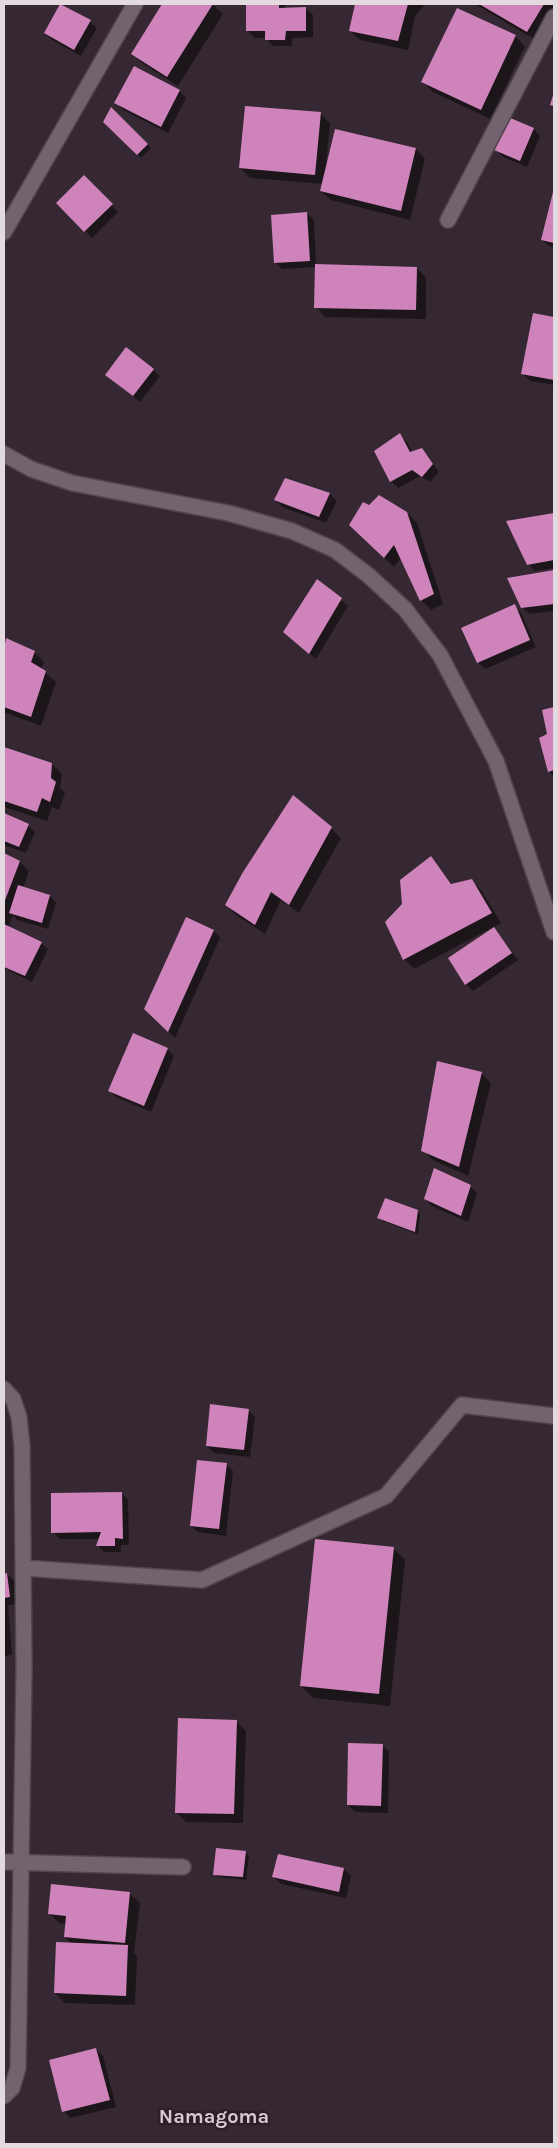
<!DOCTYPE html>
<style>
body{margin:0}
#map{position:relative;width:558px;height:2148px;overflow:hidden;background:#362832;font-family:Karla,sans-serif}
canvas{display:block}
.frame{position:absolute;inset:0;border:5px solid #e3dae0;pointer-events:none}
</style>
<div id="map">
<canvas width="558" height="2148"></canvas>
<div class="frame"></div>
</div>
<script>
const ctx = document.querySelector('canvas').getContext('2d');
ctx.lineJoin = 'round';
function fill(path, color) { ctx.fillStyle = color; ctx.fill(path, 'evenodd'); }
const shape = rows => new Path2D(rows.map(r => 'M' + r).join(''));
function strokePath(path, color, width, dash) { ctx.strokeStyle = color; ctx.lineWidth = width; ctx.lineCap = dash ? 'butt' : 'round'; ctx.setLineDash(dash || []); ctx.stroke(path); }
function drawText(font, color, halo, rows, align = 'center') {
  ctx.font = font + ' Karla,sans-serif'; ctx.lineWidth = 5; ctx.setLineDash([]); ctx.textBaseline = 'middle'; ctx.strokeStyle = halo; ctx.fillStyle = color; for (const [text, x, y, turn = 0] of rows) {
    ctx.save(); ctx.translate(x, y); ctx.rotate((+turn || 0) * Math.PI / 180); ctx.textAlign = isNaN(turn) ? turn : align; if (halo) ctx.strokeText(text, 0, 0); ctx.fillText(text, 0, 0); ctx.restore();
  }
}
fill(shape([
 [164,4,212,4,223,14,178,86,142,63,132,54],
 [264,4,285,4,285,9,306,9,313,15,313,37,292,38,292,46,273,46,266,38,255,38,248,31],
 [356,4,425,4,415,16,408,50,360,40,350,31],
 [475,4,554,4,554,12,537,41],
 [90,21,97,28,81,56,52,40,46,33],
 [515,36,525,46,490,119,433,92,423,82],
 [179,91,186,98,168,133,123,110,116,103],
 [112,109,151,148,141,158,104,122],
 [320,113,330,123,326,165,416,149,425,159,410,220,331,200,321,191,323,184,250,178,240,168],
 [509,119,534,129,540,136,527,167,503,157,496,150],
 [84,177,118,212,92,238,58,203],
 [554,190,554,248,549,246,542,240],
 [307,214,314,220,316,266,417,268,426,278,426,319,325,317,316,307,317,267,282,269,275,262],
 [534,315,554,318,554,385,530,381,523,374],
 [153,370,160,376,140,402,114,381],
 [400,435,407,442,412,452,422,449,439,472,430,482,420,476,398,488,391,481],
 [285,479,330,494,337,501,326,523,282,507,276,500],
 [407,513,417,523,443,604,431,610,421,600,401,558,394,567,361,535],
 [554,514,554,568,535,571,528,564,508,522],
 [554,571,554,611,529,614,522,607,508,579],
 [317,581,348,606,316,659,291,638],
 [514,606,521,613,536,647,485,669,478,662],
 [7,640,34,652,44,662,41,669,56,682,41,726,4,712,4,655],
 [554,709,554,777,549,771,548,735,544,711],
 [4,748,52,764,62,774,60,788,65,793,59,810,52,807,47,821,4,807],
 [4,815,28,825,35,832,26,853,4,845],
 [331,828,341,838,299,913,281,900,265,934,236,915,227,905],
 [4,854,20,862,29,871,23,888,50,896,56,903,48,929,17,920,13,915,8,927,41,943,48,949,32,982,4,968],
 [431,858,453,885,471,880,481,890,501,923,414,969,404,959,403,905],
 [186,919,214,931,220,938,175,1038,146,1009],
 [494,929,518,960,473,991,466,984],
 [167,1049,174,1056,151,1112,116,1097,109,1090],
 [481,1073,491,1083,468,1176,433,1160,423,1150],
 [470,1186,477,1193,468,1222,432,1206,425,1199],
 [417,1211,420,1214,418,1234,382,1221,379,1218],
 [248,1410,255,1417,250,1457,214,1453,207,1446],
 [226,1464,233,1471,226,1536,198,1532,191,1526],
 [121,1493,128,1500,129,1545,121,1545,121,1552,104,1552,98,1546,100,1539,60,1539,53,1532],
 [393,1548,405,1560,390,1706,313,1698,301,1686],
 [7,1574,14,1581,16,1604,8,1605,12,1655,4,1656,4,1575],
 [236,1721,246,1731,243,1823,186,1822,176,1812],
 [382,1745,389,1752,388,1813,355,1812,348,1805],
 [246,1852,249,1856,246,1880,218,1877,214,1874],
 [279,1855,344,1869,351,1876,346,1898,281,1884,274,1877],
 [52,1886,130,1894,140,1903,134,1953,137,1956,135,2005,65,2003,55,1993,72,1944,65,1937,66,1924,59,1923,49,1913],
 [96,2049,103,2056,116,2107,70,2118,64,2111]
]), '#0007');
fill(shape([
 [60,4,91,20,74,50,44,33],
 [162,4,213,4,167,77,131,54],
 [246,4,279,4,279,8,306,7,306,31,286,31,285,40,265,40,265,31,246,31],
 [355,4,408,4,398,41,349,31],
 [479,4,544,4,527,32],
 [457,8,516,35,481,110,421,82],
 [134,66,180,90,161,127,114,103],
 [554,92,554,106,550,105],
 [245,106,321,112,315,175,239,168],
 [111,107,148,144,137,155,103,122],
 [508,117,534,128,520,161,494,150],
 [335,129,416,148,401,211,320,191],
 [84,175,113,204,84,232,56,203],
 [554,188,554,243,541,240],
 [307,212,310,261,274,263,271,215],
 [315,264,417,267,416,310,314,308],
 [533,313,554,317,554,380,521,374],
 [126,347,154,369,133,396,105,375],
 [400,433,410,452,422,448,433,464,422,477,412,470,390,482,374,451],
 [285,478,330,493,319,517,274,500],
 [379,495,407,512,434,594,420,601,394,545,384,558,349,525,363,502,369,505],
 [554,513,554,560,527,565,506,521],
 [554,570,554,604,521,608,507,578],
 [317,579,342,598,309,654,283,632],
 [515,604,530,640,477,663,461,628],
 [6,638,35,651,31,662,46,671,31,717,4,707,4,650],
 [554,707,554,770,548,772,539,738,547,734,542,710],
 [4,747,52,763,51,778,56,782,50,802,42,798,37,812,4,801],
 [293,795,332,827,289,905,271,892,255,925,225,905,243,872],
 [4,813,29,824,19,847,4,841],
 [4,853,20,861,4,903],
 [431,856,451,884,472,879,492,913,403,960,385,922,402,904,400,880],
 [18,885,50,895,42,923,9,913],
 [186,917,214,930,168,1032,144,1009],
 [4,924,42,942,25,976,4,967],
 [494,927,512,953,465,985,448,958],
 [133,1033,168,1048,144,1106,108,1091],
 [437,1061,482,1072,459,1167,421,1151],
 [434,1168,471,1185,461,1216,424,1199],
 [385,1198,418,1210,415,1232,377,1218],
 [210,1404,249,1409,244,1450,206,1446],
 [197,1460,227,1463,219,1529,190,1526],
 [122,1492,123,1539,115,1538,115,1546,96,1546,101,1532,51,1533,51,1493],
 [315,1539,394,1547,379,1694,300,1686],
 [7,1573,10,1597,4,1598,4,1574],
 [178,1718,237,1720,234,1814,175,1813],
 [348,1743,383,1744,381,1806,347,1805],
 [216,1848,246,1851,243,1877,213,1875],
 [278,1854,344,1868,339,1892,272,1877],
 [51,1884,130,1892,125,1943,64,1937,66,1916,48,1914],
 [56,1942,128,1945,126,1996,54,1993],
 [96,2048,110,2100,62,2112,49,2060]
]), '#ce84ba');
const minor = shape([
 [448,220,554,17],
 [4,232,135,4],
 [4,454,31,469,72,483,228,513,292,531,335,550,368,575,405,609,440,655,496,761,554,932],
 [4,1389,13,1399,19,1417,22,1446,24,1668,18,2068,12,2088,4,2096],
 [23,1568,202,1580,386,1496,462,1405,554,1416],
 [4,1862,183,1867]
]);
strokePath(minor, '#50454d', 18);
strokePath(minor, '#72636e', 15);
drawText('bold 20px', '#d9c7d3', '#2b1f28', [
 ["Namagoma",214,2117]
]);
</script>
